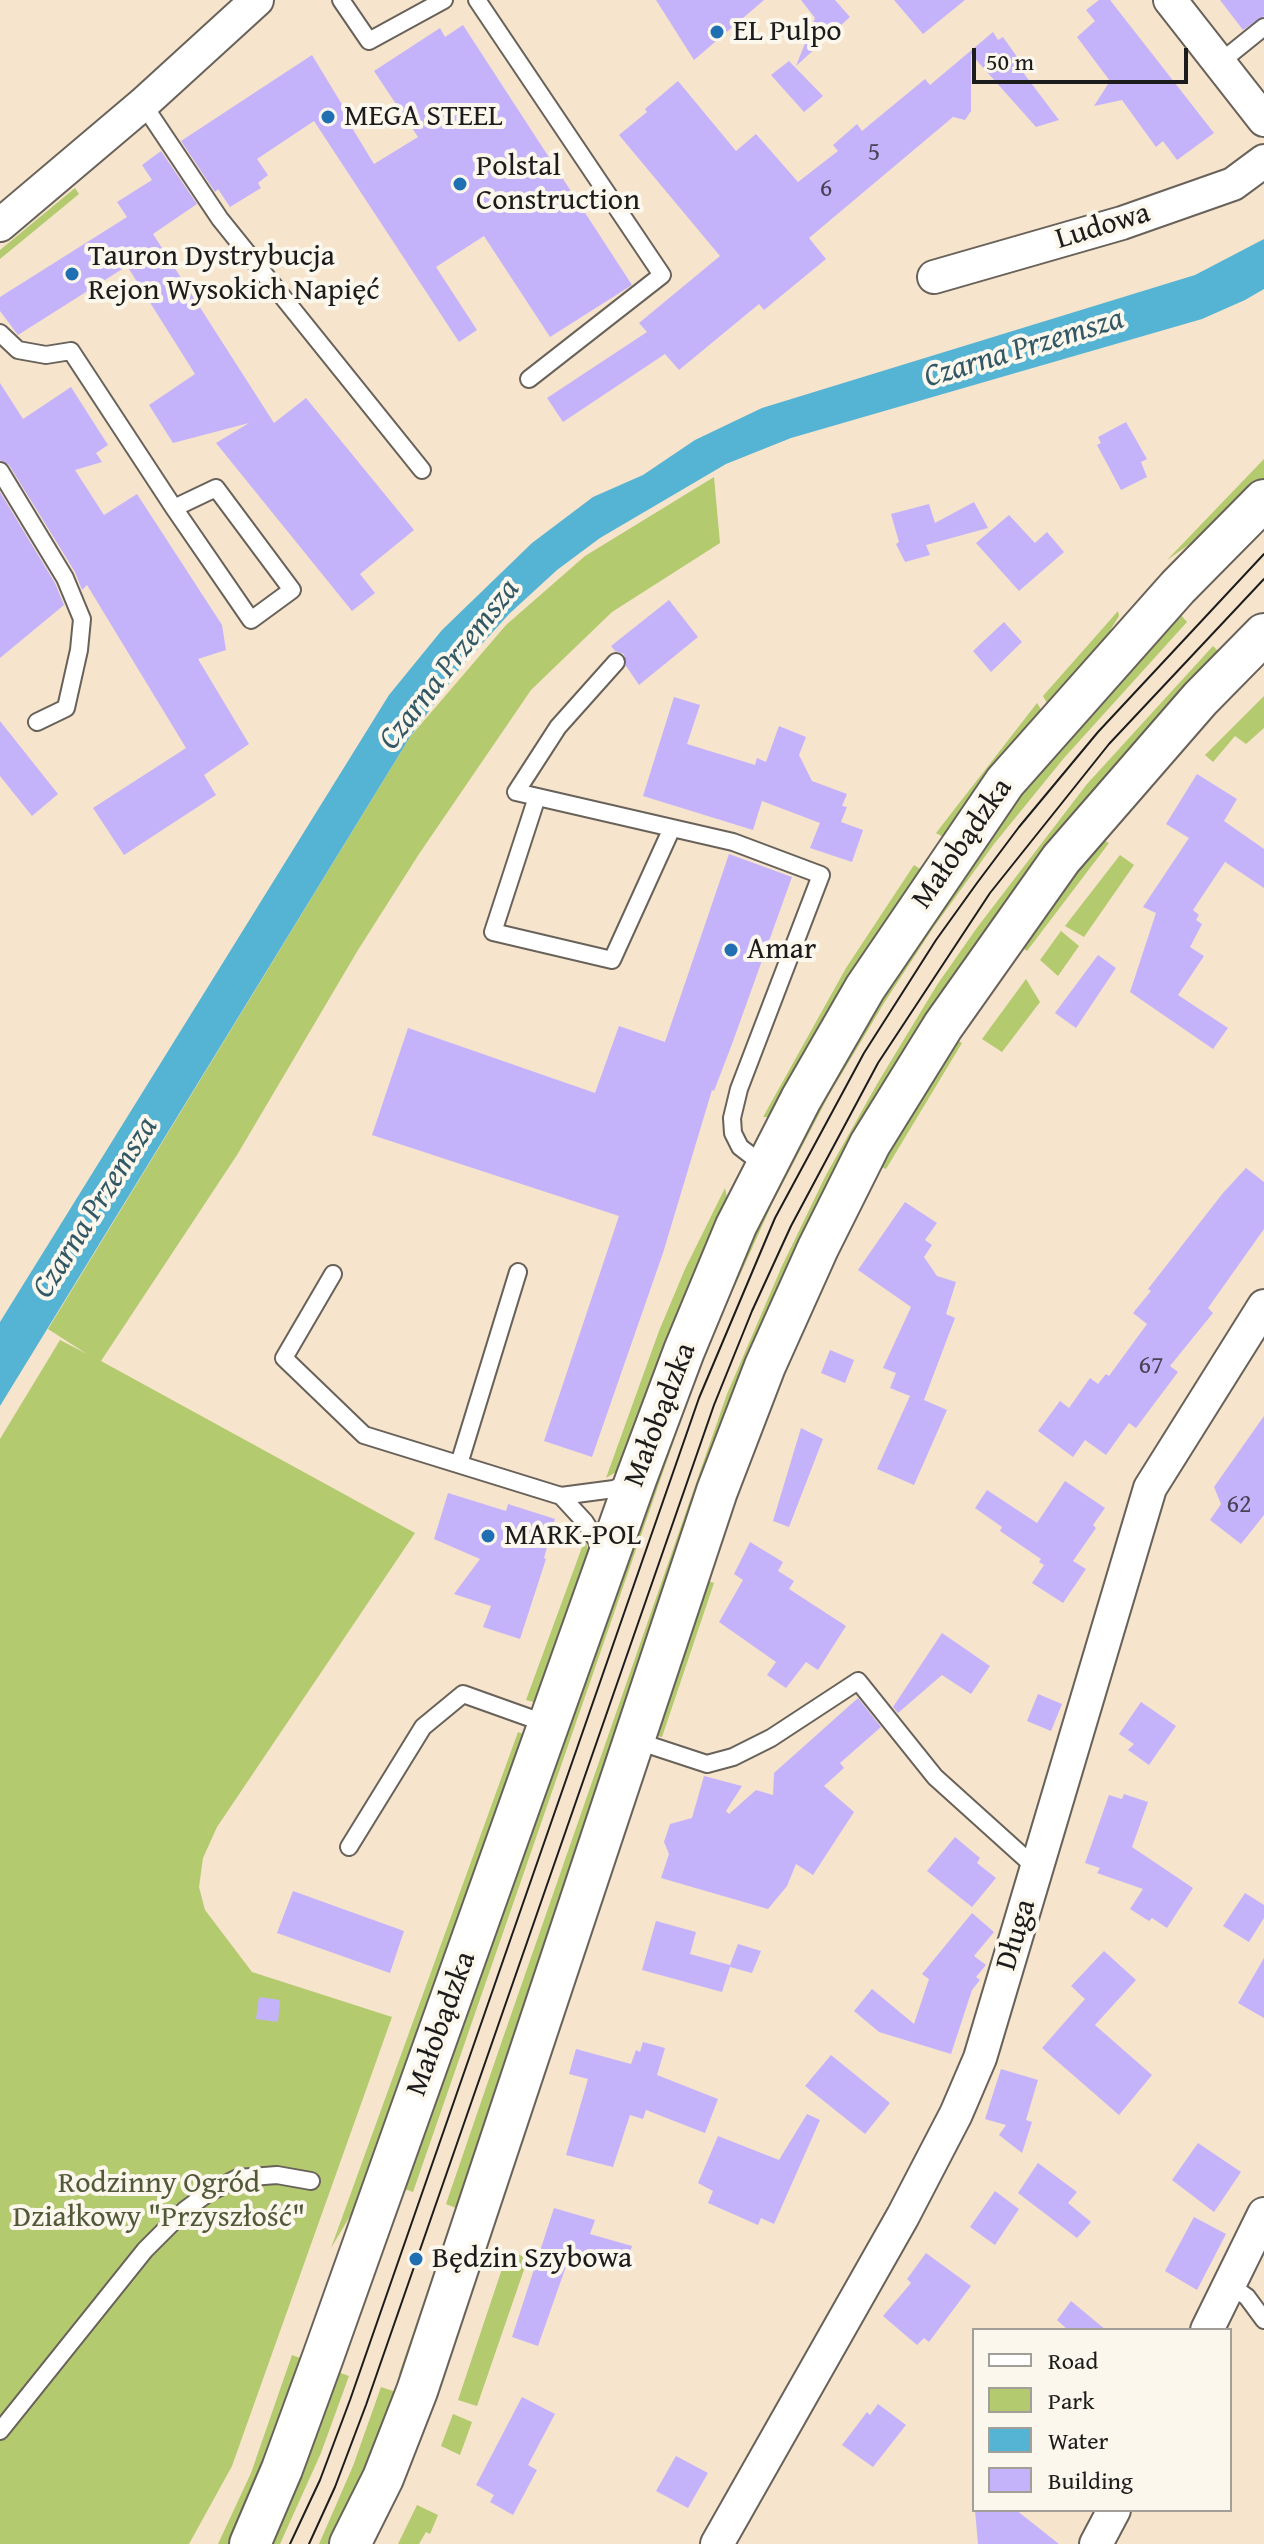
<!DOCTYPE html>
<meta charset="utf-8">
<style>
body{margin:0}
#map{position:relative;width:1264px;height:2544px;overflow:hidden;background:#f6e4cc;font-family:"Gentium Book Plus",serif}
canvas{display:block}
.legend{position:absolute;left:972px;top:2328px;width:260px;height:184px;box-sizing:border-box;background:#fbf7ec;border:2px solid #a29f99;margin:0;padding:10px 14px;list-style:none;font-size:24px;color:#1c1c1c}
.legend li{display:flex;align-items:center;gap:16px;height:40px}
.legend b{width:40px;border:2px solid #a29f99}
.scale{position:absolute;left:972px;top:48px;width:216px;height:36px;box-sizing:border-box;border:4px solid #1c1c1c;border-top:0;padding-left:10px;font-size:24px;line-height:28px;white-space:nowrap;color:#1c1c1c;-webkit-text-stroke:6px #fbf7ec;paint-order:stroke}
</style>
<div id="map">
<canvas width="1264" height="2544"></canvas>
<ul class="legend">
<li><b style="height:10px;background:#fff"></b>Road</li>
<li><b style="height:22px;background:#b4ca6e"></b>Park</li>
<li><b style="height:22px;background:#55b3d3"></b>Water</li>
<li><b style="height:22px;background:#c4b3fb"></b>Building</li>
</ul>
<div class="scale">50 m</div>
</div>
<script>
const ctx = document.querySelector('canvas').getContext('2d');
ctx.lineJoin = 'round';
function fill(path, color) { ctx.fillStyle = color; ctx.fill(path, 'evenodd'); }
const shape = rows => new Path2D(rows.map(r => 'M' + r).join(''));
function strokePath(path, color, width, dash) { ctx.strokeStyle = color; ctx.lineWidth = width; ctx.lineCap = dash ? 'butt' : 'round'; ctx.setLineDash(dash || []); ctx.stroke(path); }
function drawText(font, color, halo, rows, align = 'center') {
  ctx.font = font + ' "Gentium Book Plus",serif'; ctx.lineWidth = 8; ctx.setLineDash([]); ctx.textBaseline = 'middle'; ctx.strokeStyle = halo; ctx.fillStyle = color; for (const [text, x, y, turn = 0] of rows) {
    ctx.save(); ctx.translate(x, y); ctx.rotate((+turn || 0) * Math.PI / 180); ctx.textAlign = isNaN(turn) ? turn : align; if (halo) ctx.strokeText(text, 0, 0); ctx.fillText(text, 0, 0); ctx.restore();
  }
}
fill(shape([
 [75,188,79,194,0,259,0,250],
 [1264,459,1264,478,1220,523,1167,560],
 [714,477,720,543,612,612,531,690,419,854,358,950,237,1155,101,1361,415,1533,217,1827,203,1858,199,1887,205,1910,252,1972,392,2017,232,2466,189,2544,0,2544,0,1439,60,1340,87,1354,48,1329,410,737,506,625,585,556],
 [1118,611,1119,616,1095,655,1051,710,1043,696],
 [1179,613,1187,622,1064,758,994,844,933,928,884,1003,829,1095,772,1204,721,1317,688,1400,413,2192,402,2188,577,1691,738,1260,844,1055,1014,802,1057,750],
 [1213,646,1221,654,885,1088,405,2376,399,2374,456,2208,446,2204,504,2035,727,1394,782,1266,826,1175,877,1084,937,985,976,929,1087,784],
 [1264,696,1264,728,1246,744,1235,736,1213,762,1205,755],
 [1037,703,1044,714,947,839,936,833],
 [1099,838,1109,843,1027,951,1019,945],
 [1120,855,1134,865,1084,937,1065,926],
 [914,865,925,872,771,1117,763,1117,846,968],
 [1061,931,1079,946,1058,976,1040,960],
 [1026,979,1040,1002,1002,1052,982,1039],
 [955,1039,962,1043,886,1169,879,1166],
 [725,1188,729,1207,626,1466,606,1478,659,1331,685,1269],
 [585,1539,591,1559,541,1704,526,1700],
 [705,1580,714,1583,662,1737,652,1735],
 [518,1732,528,1736,365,2191,331,2248],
 [508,2251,528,2258,477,2406,458,2400],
 [292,2355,303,2359,232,2544,218,2544,251,2473],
 [335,2371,349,2376,321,2453,280,2544,268,2544],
 [381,2387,399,2393,335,2544,319,2544,353,2466],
 [453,2414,472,2422,460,2455,441,2446],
 [417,2505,438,2515,430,2534,426,2532,419,2544,398,2544]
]), '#b4ca6e');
fill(shape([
 [1264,239,1264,289,1245,300,1202,319,791,438,726,464,600,538,557,570,509,614,461,667,410,737,0,1406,0,1322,389,695,442,630,532,543,593,497,643,475,695,440,762,408,1195,275]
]), '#55b3d3');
fill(shape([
 [656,0,764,0,694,60],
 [801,0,835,0,850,17,796,66,815,18],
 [894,0,965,0,923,34],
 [1099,0,1110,0,1214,133,1177,160,1163,141,1156,147,1122,100,1094,106,1110,81,1077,37,1095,21,1086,10],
 [1220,0,1264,0,1264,16,1243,30],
 [463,25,632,285,550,337,484,236,436,267,477,330,459,342,314,121,257,159,268,175,258,183,261,188,230,207,218,189,215,192,181,141,312,55,346,111,343,113,374,164,418,137,374,71,440,28,445,37],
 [993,32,998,40,1003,37,1025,68,1022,71,1059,120,1036,127,971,54,971,111,965,120,953,117,809,238,826,259,764,310,759,304,679,370,665,354,563,422,547,398,647,332,639,323,720,256,619,135,647,112,645,109,678,81,736,151,756,134,798,182,838,151,833,145,857,124,862,131,925,79,930,85],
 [789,61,823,96,804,112,771,75],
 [161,151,197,204,153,234,274,423,306,398,414,530,360,574,375,593,352,611,216,443,249,423,173,443,149,405,195,374,127,266,18,335,0,311,0,297,127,217,117,202,152,180,142,165],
 [0,383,23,419,71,387,108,445,96,453,102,462,75,470,104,515,137,494,222,625,226,650,198,659,249,744,204,775,216,795,124,855,93,808,186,748,87,585,82,590,75,572,9,465,0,460],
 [1126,422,1147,459,1141,462,1147,477,1121,490,1097,445,1101,443,1098,437],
 [0,492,55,583,64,605,0,658],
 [974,502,988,528,926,545,930,555,905,562,896,544,899,542,891,514,929,504,935,523],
 [1009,515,1035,543,1047,532,1064,552,1019,591,976,543],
 [669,600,698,637,639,685,626,666,624,654,615,651,611,646],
 [1004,622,1022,642,991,672,973,651],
 [674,697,700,705,687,744,755,765,757,758,766,762,779,726,806,737,799,755,812,781,847,794,842,806,847,807,841,822,863,830,852,862,810,848,820,823,762,801,753,830,643,796],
 [0,721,58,794,32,816,0,776],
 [1197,774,1237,799,1224,821,1264,849,1264,888,1225,862,1193,910,1199,915,1196,920,1202,924,1190,947,1204,956,1178,995,1228,1028,1213,1049,1130,992,1156,913,1143,907,1189,838,1166,824],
 [729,854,792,877,732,1044,714,1091,712,1090,663,1253,592,1457,544,1441,619,1216,372,1135,408,1028,595,1093,619,1026,665,1042],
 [1098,955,1116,968,1076,1028,1055,1013],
 [1246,1168,1264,1182,1264,1229,1208,1308,1213,1313,1170,1366,1178,1372,1136,1428,1129,1423,1106,1455,1085,1440,1073,1457,1038,1431,1060,1401,1069,1408,1090,1378,1098,1384,1106,1374,1109,1376,1147,1324,1133,1313,1151,1291,1148,1289,1223,1193],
 [905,1202,937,1223,925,1240,932,1245,924,1257,937,1276,956,1282,946,1314,955,1318,924,1400,947,1410,914,1485,877,1469,910,1396,890,1388,896,1373,883,1368,911,1307,858,1270],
 [830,1350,854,1360,845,1383,821,1373],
 [1264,1416,1264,1515,1241,1544,1210,1520,1221,1504,1214,1487],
 [801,1428,823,1439,789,1527,773,1521],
 [1065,1481,1105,1508,1093,1525,1096,1528,1073,1561,1086,1569,1063,1603,1032,1583,1044,1565,1039,1562,1041,1559,1000,1531,1002,1527,975,1508,987,1490,1037,1523],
 [448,1493,506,1511,508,1504,555,1519,544,1558,546,1559,520,1639,483,1627,491,1606,454,1594,480,1559,434,1539],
 [750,1542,783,1562,778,1571,794,1581,789,1589,846,1626,818,1670,806,1662,786,1688,767,1675,776,1662,719,1622,743,1580,734,1574],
 [942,1633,990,1666,971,1694,942,1675,898,1713,893,1707],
 [1038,1694,1062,1704,1051,1731,1027,1721],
 [858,1698,881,1727,840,1763,844,1768,824,1786,854,1812,813,1875,796,1864,787,1886,768,1909,661,1878,669,1854,664,1842,670,1824,692,1818,704,1776,742,1786,726,1811,729,1814,756,1790,773,1795,774,1773],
 [1141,1702,1176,1726,1149,1765,1128,1750,1134,1744,1119,1734],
 [1124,1794,1148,1802,1132,1847,1193,1888,1167,1928,1152,1918,1149,1921,1130,1909,1143,1889,1097,1873,1100,1868,1085,1863,1109,1795,1122,1799],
 [955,1837,980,1858,977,1863,996,1878,972,1907,927,1871],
 [293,1891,404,1931,390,1973,277,1933],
 [1245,1893,1264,1905,1264,1918,1249,1942,1223,1926],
 [972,1913,994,1932,974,1956,986,1965,976,1977,980,1980,972,1990,951,2054,879,2032,854,2011,872,1989,914,2024,929,1979,922,1974],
 [656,1921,696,1932,690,1954,730,1965,738,1944,761,1951,752,1973,730,1967,722,1992,642,1970],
 [1104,1951,1136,1980,1095,2025,1152,2075,1119,2115,1042,2048,1085,1999,1071,1986],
 [1264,1958,1264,2018,1238,2003],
 [259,1997,280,2000,278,2022,256,2019],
 [643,2042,665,2048,657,2075,718,2099,705,2133,646,2110,643,2119,630,2115,613,2167,566,2155,588,2079,569,2074,576,2049,631,2064,636,2050,640,2052],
 [831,2055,890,2103,865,2134,805,2086],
 [1001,2069,1038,2080,1026,2120,1032,2122,1022,2153,999,2135,1006,2125,985,2119],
 [807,2114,820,2120,774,2224,761,2218,758,2225,708,2203,713,2191,698,2183,718,2136,779,2160],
 [1198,2143,1241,2172,1214,2212,1172,2180],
 [1038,2163,1077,2192,1068,2203,1091,2222,1077,2238,1018,2193],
 [995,2191,1019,2209,995,2245,970,2227],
 [554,2208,595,2220,590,2234,632,2246,624,2271,570,2255,538,2346,512,2337],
 [1194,2217,1226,2234,1197,2290,1165,2271],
 [926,2253,971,2286,929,2342,924,2338,917,2345,883,2316,911,2283,907,2279],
 [1071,2301,1106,2330,1068,2330,1057,2320],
 [522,2397,555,2414,528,2465,537,2470,513,2515,490,2502,494,2495,476,2485],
 [878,2404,906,2425,873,2467,842,2445,867,2412,870,2415],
 [676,2456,708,2473,688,2508,656,2491],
 [975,2510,1016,2510,1059,2544,978,2544]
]), '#c4b3fb');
const service = shape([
 [341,0,369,41,444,0],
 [477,0,662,275,529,379],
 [1218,64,1264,27],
 [143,104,220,219,422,470],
 [0,333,18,350,46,355,71,351,174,508,251,620,292,590,216,488,174,508],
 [0,471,65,578,82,619,79,650,66,708,37,722],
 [616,662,558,727,516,792,733,842,821,875,739,1089,732,1118,733,1133,740,1147,766,1167],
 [537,797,493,932,612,960,672,828],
 [333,1274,284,1358,364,1435,561,1496,614,1489,631,1482],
 [459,1464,518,1272],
 [561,1496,585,1522,597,1541,601,1557],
 [634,1740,707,1764,733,1757,771,1738,858,1681,935,1777,1037,1869],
 [349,1847,423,1727,463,1694,547,1724],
 [1230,2285,1247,2297,1264,2320],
 [0,2431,145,2250,185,2210,208,2193,238,2178,277,2175,311,2181]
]);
const minor = shape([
 [1170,0,1264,120],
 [0,225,143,104,257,0],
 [934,277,1122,223,1233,184,1264,161],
 [1207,2330,1264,2214],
 [717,2544,903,2216,956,2114,980,2058,1150,1488,1264,1306],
 [1096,2544,1114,2510]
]);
const tertiary = shape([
 [250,2544,282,2469,323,2357,636,1479,684,1351,736,1226,801,1099,865,988,1005,782,1178,587,1264,500],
 [350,2544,383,2478,417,2391,717,1491,765,1366,818,1248,870,1144,943,1026,1061,859,1200,699,1264,634]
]);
strokePath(service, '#68625a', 20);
strokePath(minor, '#68625a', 36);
strokePath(tertiary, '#68625a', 44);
strokePath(service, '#fff', 16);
strokePath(minor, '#fff', 32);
strokePath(tertiary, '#fff', 40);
strokePath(shape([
 [290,2544,320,2480,350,2400,699,1398,775,1218,864,1053,936,940,977,883,1019,827,1098,732,1264,554],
 [309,2544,335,2487,366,2405,714,1405,752,1311,791,1226,878,1063,990,893,1109,744,1264,579]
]), '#1c1c1c', 2);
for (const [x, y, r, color] of [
 [717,32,8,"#1f6fb2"],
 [328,117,8,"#1f6fb2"],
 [460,184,8,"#1f6fb2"],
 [72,274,8,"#1f6fb2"],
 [731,950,8,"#1f6fb2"],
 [488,1536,8,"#1f6fb2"],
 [416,2259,8,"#1f6fb2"]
]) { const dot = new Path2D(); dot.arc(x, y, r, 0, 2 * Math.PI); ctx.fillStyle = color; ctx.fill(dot); strokePath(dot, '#fbf7ec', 3); }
drawText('26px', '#464254', null, [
 ["5",874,153],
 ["6",826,189],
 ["67",1151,1366],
 ["62",1239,1505]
]);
drawText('30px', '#1c1c1c', '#fbf7ec', [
 ["EL Pulpo",733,32],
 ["MEGA STEEL",344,117],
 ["Polstal",476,167],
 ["Construction",476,201],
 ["Tauron Dystrybucja",88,257],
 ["Rejon Wysokich Napięć",88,291],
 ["Amar",747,950],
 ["MARK-POL",504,1536],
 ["Będzin Szybowa",432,2259]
], 'left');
drawText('30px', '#1c1c1c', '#fbf7ec', [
 ["Ludowa",1103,227,-17],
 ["Małobądzka",963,844,-55],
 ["Małobądzka",661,1415,-69],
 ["Długa",1017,1935,-73],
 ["Małobądzka",442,2024,-70]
]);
drawText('30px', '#515939', '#fbf7ec', [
 ["Rodzinny Ogród",159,2184],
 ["Działkowy \"Przyszłość\"",159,2218]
]);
drawText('italic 32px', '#335865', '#fbf7ec', [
 ["Czarna Przemsza",1024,349,-17],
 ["Czarna Przemsza",450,665,-52],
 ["Czarna Przemsza",96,1208,-58]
]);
</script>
